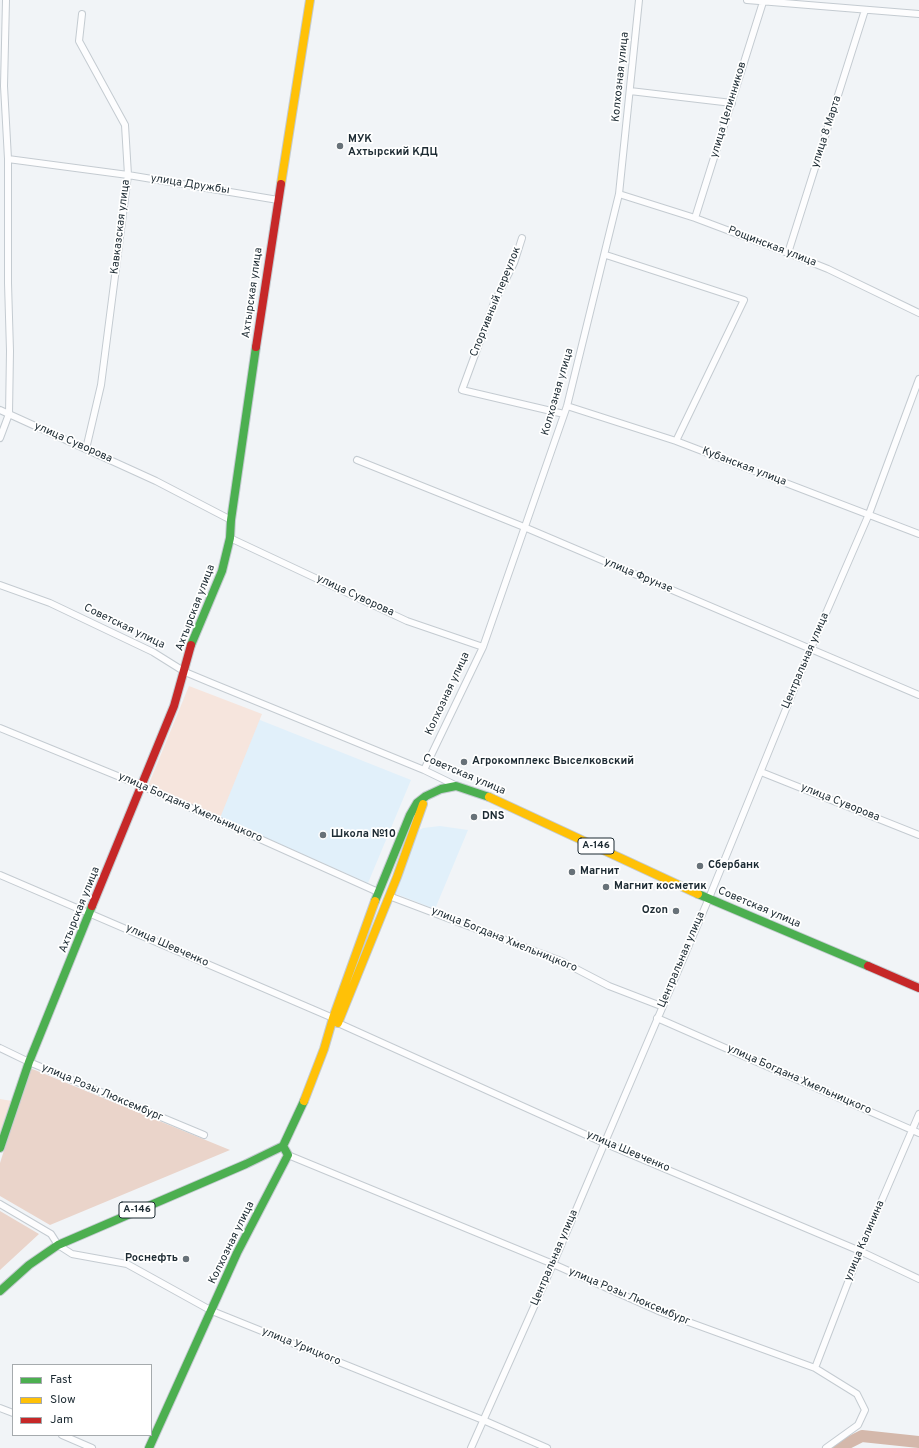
<!DOCTYPE html>
<meta charset="utf-8">
<style>
body{margin:0}
#map{position:relative;width:919px;height:1448px;overflow:hidden;background:#f1f4f7;font-family:Overpass,sans-serif}
canvas{display:block}
.legend{position:absolute;left:12px;top:1364px;width:140px;height:72px;box-sizing:border-box;background:#fff;border:1px solid #a5aaad;margin:0;padding:5px 7px;list-style:none;font-size:12px;color:#1d2b33}
.legend li{display:flex;align-items:center;gap:8px;height:20px}
.legend b{width:20px;border:1px solid #a5aaad}
</style>
<div id="map">
<canvas width="919" height="1448"></canvas>
<ul class="legend">
<li><b style="height:5px;background:#4caf50"></b>Fast</li>
<li><b style="height:5px;background:#ffc107"></b>Slow</li>
<li><b style="height:5px;background:#c62828"></b>Jam</li>
</ul>
</div>
<script>
const ctx = document.querySelector('canvas').getContext('2d');
ctx.lineJoin = 'round';
function fill(path, color) { ctx.fillStyle = color; ctx.fill(path, 'evenodd'); }
const shape = rows => new Path2D(rows.map(r => 'M' + r).join(''));
function strokePath(path, color, width, dash) { ctx.strokeStyle = color; ctx.lineWidth = width; ctx.lineCap = dash ? 'butt' : 'round'; ctx.setLineDash(dash || []); ctx.stroke(path); }
function drawText(font, color, halo, rows, align = 'center') {
  ctx.font = font + ' Overpass,sans-serif'; ctx.lineWidth = 3.5; ctx.setLineDash([]); ctx.textBaseline = 'middle'; ctx.strokeStyle = halo; ctx.fillStyle = color; for (const [text, x, y, turn = 0] of rows) {
    ctx.save(); ctx.translate(x, y); ctx.rotate((+turn || 0) * Math.PI / 180); ctx.textAlign = isNaN(turn) ? turn : align; if (halo) ctx.strokeText(text, 0, 0); ctx.fillText(text, 0, 0); ctx.restore();
  }
}
fill(shape([
 [187,691,411,780,368,883,149,786],
 [440,826,468,830,435,909,391,892,416,832,423,828]
]), '#e1f0fa');
fill(shape([
 [189,686,262,714,220,818,148,786],
 [0,1099,12,1101,0,1138]
]), '#f6e5dd');
fill(shape([
 [30,1068,230,1150,50,1225,0,1196,0,1163],
 [0,1211,39,1234,0,1270]
]), '#ead4ca');
strokePath(shape([
 [838,1448,862,1436,919,1442]
]), '#d4b8ab', 12);
const street = shape([
 [747,0,919,14],
 [82,14,79,41,125,125,128,175,101,385,86,449],
 [630,91,732,103],
 [8,159,128,175,278,200],
 [619,194,695,218,788,253,828,269,919,313],
 [695,218,763,2],
 [522,238,514,263,494,303,462,390,564,414],
 [788,253,865,10],
 [606,255,744,300,676,441],
 [567,406,676,441,919,534],
 [0,410,156,481,231,520],
 [0,438,9,414,10,351,8,283,8,159,4,86,6,0],
 [357,460,524,527,919,695],
 [230,538,407,621,483,647],
 [0,585,50,603,153,652,185,672,209,682,424,770,455,785],
 [0,728,142,786,378,892],
 [424,770,483,647,567,406,619,194,639,0],
 [761,772,919,835],
 [0,875,333,1018],
 [389,896,561,961,609,986,661,1006],
 [657,1018,919,1133],
 [338,1023,604,1143,860,1251,919,1279],
 [0,1048,29,1062,204,1135],
 [288,1155,553,1264,661,1312,815,1368,857,1394,865,1410,858,1425,826,1448],
 [0,1204,51,1234,58,1245,72,1254,127,1264,212,1311,483,1420,547,1448],
 [815,1368,860,1251,919,1114],
 [0,1408,13,1413],
 [62,1435,92,1448],
 [471,1448,553,1264,709,898,810,650,869,514,919,379]
]);
const fast = shape([
 [191,645,222,571,230,538,231,520,256,347],
 [698,894,868,966],
 [375,901,410,815,417,803,426,796,441,789,456,786,489,797],
 [0,1148,29,1062,92,906],
 [0,1291,29,1265,58,1245,246,1164,283,1146,304,1101],
 [149,1448,237,1253,288,1155,283,1146]
]);
const slow = shape([
 [281,184,310,0],
 [489,797,698,894],
 [338,1023,397,877,423,804],
 [304,1101,324,1049,333,1018,375,901]
]);
const jam = shape([
 [256,347,281,184],
 [92,906,174,706,191,645],
 [868,966,919,988]
]);
strokePath(street, '#c4cbd1', 8);
strokePath(fast, '#c4cbd1', 10);
strokePath(slow, '#c4cbd1', 10);
strokePath(jam, '#c4cbd1', 10);
strokePath(street, '#fdfdfe', 6);
strokePath(fast, '#4caf50', 8);
strokePath(slow, '#ffc107', 8);
strokePath(jam, '#c62828', 8);
for (const [x, y, r, color] of [
 [340,146,4,"#677178"],
 [464,762,4,"#677178"],
 [474,817,4,"#677178"],
 [323,835,4,"#677178"],
 [700,866,4,"#677178"],
 [572,872,4,"#677178"],
 [606,887,4,"#677178"],
 [676,911,4,"#677178"],
 [186,1259,4,"#677178"]
]) { const dot = new Path2D(); dot.arc(x, y, r, 0, 2 * Math.PI); ctx.fillStyle = color; ctx.fill(dot); strokePath(dot, '#fff', 1.5); }
for (const [x, y, w] of [
 [596,846,36],
 [137,1210,36]
]) { const box = new Path2D(); box.roundRect(x - w / 2, y - 8, w, 16, 3); ctx.fillStyle = '#fff'; ctx.fill(box); strokePath(box, '#1d2b33', 1); }
drawText('bold 10px', '#1d2b33', null, [
 ["А-146",596,846],
 ["А-146",137,1210]
]);
drawText('11px', '#1d2b33', '#fff', [
 ["Колхозная улица",621,77,-84],
 ["улица Целинников",729,110,-73],
 ["улица 8 Марта",827,132,-72],
 ["улица Дружбы",190,185,9],
 ["Кавказская улица",121,227,-83],
 ["Рощинская улица",772,247,21],
 ["Ахтырская улица",253,293,-82],
 ["Спортивный переулок",496,302,-68],
 ["Колхозная улица",558,392,-74],
 ["улица Суворова",73,443,24],
 ["Кубанская улица",744,467,21],
 ["улица Фрунзе",638,576,23],
 ["улица Суворова",355,596,25],
 ["Ахтырская улица",196,608,-69],
 ["Советская улица",124,627,26],
 ["Центральная улица",806,661,-67],
 ["Колхозная улица",448,694,-65],
 ["Советская улица",464,775,23],
 ["улица Суворова",840,803,22],
 ["улица Богдана Хмельницкого",190,808,24],
 ["Советская улица",759,908,23],
 ["Ахтырская улица",80,910,-68],
 ["улица Богдана Хмельницкого",504,940,22],
 ["улица Шевченко",167,946,24],
 ["Центральная улица",682,960,-67],
 ["улица Богдана Хмельницкого",799,1080,24],
 ["улица Розы Люксембург",102,1093,23],
 ["улица Шевченко",628,1152,23],
 ["улица Калинина",865,1241,-67],
 ["Колхозная улица",232,1243,-64],
 ["Центральная улица",555,1258,-67],
 ["улица Розы Люксембург",629,1297,23],
 ["улица Урицкого",301,1347,22]
]);
drawText('bold 11px', '#1d2b33', '#fff', [
 ["МУК",348,140],
 ["Ахтырский КДЦ",348,153],
 ["Агрокомплекс Выселковский",472,762],
 ["DNS",482,817],
 ["Школа №10",331,835],
 ["Сбербанк",708,866],
 ["Магнит",580,872],
 ["Магнит косметик",614,887],
 ["Ozon",668,911,"right"],
 ["Роснефть",178,1259,"right"]
], 'left');
</script>
